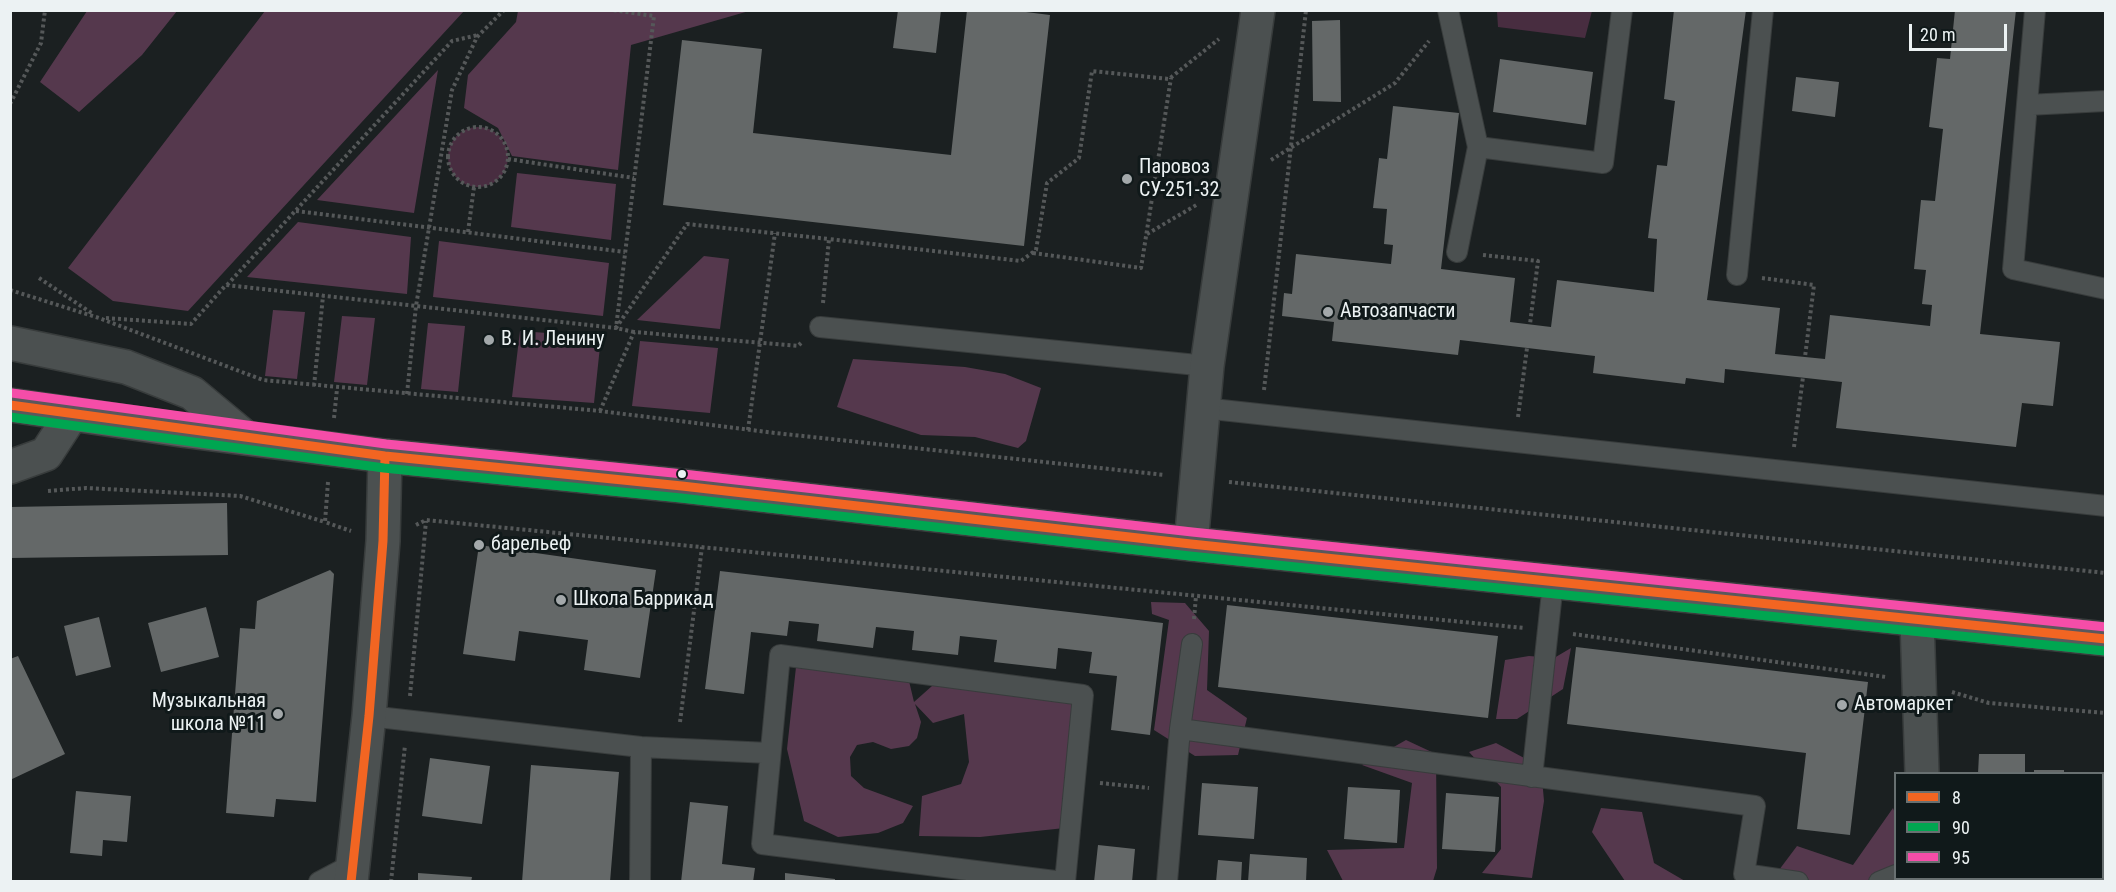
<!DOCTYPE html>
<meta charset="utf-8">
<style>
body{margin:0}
#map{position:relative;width:2116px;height:892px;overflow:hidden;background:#1b2021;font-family:"Roboto Condensed",sans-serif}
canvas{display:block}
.frame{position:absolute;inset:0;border:12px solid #ecf2f3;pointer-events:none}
.legend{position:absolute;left:1894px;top:772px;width:210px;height:108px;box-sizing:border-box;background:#10191a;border:2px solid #687071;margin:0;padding:8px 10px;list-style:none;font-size:18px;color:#ecf2f3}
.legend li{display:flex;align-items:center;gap:12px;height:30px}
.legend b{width:30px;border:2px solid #687071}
.scale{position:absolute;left:1909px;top:24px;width:98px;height:27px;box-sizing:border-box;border:3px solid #ecf2f3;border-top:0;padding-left:8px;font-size:18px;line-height:21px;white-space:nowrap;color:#ecf2f3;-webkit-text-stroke:4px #10191a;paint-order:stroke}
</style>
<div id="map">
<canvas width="2116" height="892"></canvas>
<div class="frame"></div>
<ul class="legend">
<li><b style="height:8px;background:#f26522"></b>8</li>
<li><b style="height:8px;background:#00a651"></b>90</li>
<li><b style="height:8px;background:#f54da8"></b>95</li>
</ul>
<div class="scale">20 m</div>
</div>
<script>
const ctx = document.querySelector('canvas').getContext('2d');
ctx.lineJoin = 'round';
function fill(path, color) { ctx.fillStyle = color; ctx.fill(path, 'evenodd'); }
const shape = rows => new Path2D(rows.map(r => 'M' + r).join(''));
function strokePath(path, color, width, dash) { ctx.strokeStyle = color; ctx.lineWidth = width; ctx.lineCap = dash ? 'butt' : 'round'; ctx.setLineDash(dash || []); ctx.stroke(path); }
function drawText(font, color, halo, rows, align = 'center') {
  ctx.font = font + ' "Roboto Condensed",sans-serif'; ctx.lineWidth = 6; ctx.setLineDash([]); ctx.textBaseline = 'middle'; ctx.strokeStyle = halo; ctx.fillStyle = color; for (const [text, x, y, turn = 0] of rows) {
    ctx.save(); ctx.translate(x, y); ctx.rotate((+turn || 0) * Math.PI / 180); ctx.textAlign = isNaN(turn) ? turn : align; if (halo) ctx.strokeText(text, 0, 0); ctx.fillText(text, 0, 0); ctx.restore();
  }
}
fill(shape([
 [1497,11,1497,10,1592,11,1585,38,1498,27],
 '448 157a30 30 0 1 1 60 0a30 30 0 1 1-60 0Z'
]), '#482d40');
fill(shape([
 [87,11,177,11,142,55,79,112,40,82],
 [265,11,464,11,188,311,113,301,68,268],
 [518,11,519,10,749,11,631,45,618,170,512,156,498,128,464,108,468,75,516,22],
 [438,70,414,213,317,200],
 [517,173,616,184,611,240,511,227],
 [298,222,411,237,407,294,247,277],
 [439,241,609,263,603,316,433,297],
 [704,256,729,259,720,329,637,320],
 [273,310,305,312,297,379,265,376],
 [342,316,375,318,367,385,334,382],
 [428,323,465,326,458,392,421,389],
 [520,331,601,337,594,403,512,397],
 [640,341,718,348,710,413,632,406],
 [853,359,965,367,1005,374,1041,388,1026,441,1018,448,975,437,921,435,837,407],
 [1151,602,1185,603,1209,631,1207,690,1247,718,1238,755,1195,756,1154,730,1169,620,1152,614],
 [1571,648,1563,689,1517,719,1496,719,1505,660,1529,656,1554,658],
 [796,667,909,681,914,702,932,686,962,684,1089,692,1074,827,980,837,919,836,922,796,961,784,969,762,964,714,933,723,915,704,921,722,917,738,909,746,891,749,873,742,857,745,850,757,851,776,864,788,913,806,903,823,878,833,838,837,804,821,787,749],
 [1406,740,1436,754,1437,868,1433,881,1343,881,1327,850,1404,848,1412,783,1362,765],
 [1496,743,1541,767,1544,801,1532,878,1482,873,1501,849,1501,787,1469,752],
 [1601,808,1642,812,1654,863,1685,881,1625,881,1592,832],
 [1893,808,1896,816,1895,871,1885,881,1770,882,1797,846,1853,865]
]), '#55384d');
fill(shape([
 [898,10,941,10,936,53,893,48],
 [967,10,1010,10,1050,15,1024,246,663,205,682,40,762,49,753,133,951,155],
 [1674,10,1746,10,1707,300,1780,308,1775,354,1825,359,1830,315,1930,326,1932,305,1922,304,1926,270,1914,269,1921,200,1935,201,1943,129,1929,127,1937,58,1950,59,1955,10,2016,10,1980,334,2060,342,2053,406,2022,403,2016,447,1836,428,1842,382,1725,369,1724,383,1686,378,1685,384,1593,373,1595,356,1460,340,1458,355,1332,341,1334,322,1282,316,1284,293,1292,294,1296,254,1391,264,1393,245,1384,244,1387,209,1373,208,1379,158,1387,159,1393,106,1459,113,1441,269,1515,278,1510,322,1551,327,1557,280,1654,292,1657,239,1648,238,1657,165,1667,166,1675,101,1664,99],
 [1340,20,1341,102,1313,101,1312,21],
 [1500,59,1593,72,1586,125,1493,112],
 [1796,77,1839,82,1835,117,1792,111],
 [227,503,228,555,10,558,10,507],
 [479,545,656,570,640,678,584,670,588,640,519,631,515,661,463,654],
 [330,570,334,574,316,802,276,799,274,817,226,813,240,628,255,629,257,601],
 [720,571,1163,623,1150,735,1111,730,1117,676,1089,673,1092,652,1058,648,1056,669,994,662,997,640,960,636,958,655,912,650,914,631,876,627,873,648,817,641,819,624,789,621,787,636,751,632,744,694,705,689],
 [1227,605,1498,636,1488,718,1218,687],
 [206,607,219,657,161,672,148,623],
 [99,617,111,667,76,676,64,626],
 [1576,647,1868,682,1850,835,1797,829,1806,753,1567,724],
 [18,656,65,754,10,780,10,659],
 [1979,754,2025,754,2025,774,1978,774],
 [430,758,490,766,482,824,422,816],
 [531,765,619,772,610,882,522,882],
 [2034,770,2064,770,2064,774,2034,774],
 [1202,783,1258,787,1254,839,1198,835],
 [2102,784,2106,784,2106,869,2102,869],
 [1348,787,1400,790,1397,843,1344,839],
 [76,791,131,796,127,842,103,840,102,856,70,853],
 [1446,793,1499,797,1495,852,1442,849],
 [690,802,728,806,722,864,755,868,753,882,681,882],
 [1098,845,1135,849,1132,882,1094,882],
 [1250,854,1307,858,1306,882,1248,882],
 [1218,860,1242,862,1241,882,1216,882],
 [418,873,472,877,471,882,418,882],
 [785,873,835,879,835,882,785,882]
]), '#646868');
const service = shape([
 [1448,10,1478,147,1603,163,1622,10],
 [2035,10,2013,269,2106,289],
 [2027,105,2106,101],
 [1457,252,1478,147],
 [1737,275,1763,10],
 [820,327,1207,366],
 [1203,408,2106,506],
 [369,716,641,747,769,753],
 [1180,729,1755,806,1744,874,1798,882],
 [1532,777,1553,583],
 [319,882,353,864],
 [640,882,641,747],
 [1063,882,762,844,780,655,1083,695,1065,882],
 [1167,882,1180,729,1192,644],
 [1879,882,1896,875]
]);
const minor = shape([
 [1191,544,1207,366,1258,10],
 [1917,620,1922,774],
 [1940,878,1942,882],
 [351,882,369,716,383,541,385,456]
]);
const tertiary = shape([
 [10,343,126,367,192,393,246,438],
 [10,467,46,454,72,414]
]);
const primary = shape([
 [10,405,181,430,385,456,682,486,1191,544,2106,639]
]);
strokePath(service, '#383c3c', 22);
strokePath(minor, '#383c3c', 36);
strokePath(tertiary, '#383c3c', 36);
strokePath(primary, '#383c3c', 36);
strokePath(shape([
 [10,104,41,43,45,10],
 '448 157a30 30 0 1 1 60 0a30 30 0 1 1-60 0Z',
 [508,159,634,178],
 [1271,160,1395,83,1429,41],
 [296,211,625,252],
 [468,232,474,187],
 [1147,234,1198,204],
 [1033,253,1141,268,1171,78],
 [1483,255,1538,261,1530,324],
 [39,278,93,314],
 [1762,278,1814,285,1805,357],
 [227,285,452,41,478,35],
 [10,290,99,318,263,380,600,411,775,433,1165,475],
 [823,303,829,239,1021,261,1036,250,1047,183,1079,158,1092,71,1169,79,1219,39],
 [106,318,191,324,226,285,616,328,654,16,612,10],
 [634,332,616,328,687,224,829,239],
 [314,386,323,296],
 [1264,390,1306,10],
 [407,394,416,306,452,90,477,37,504,10],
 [600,411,634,332,798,346,801,343],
 [1518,417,1527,348],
 [334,418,337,389],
 [748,430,775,233],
 [1794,447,1803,377],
 [328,482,325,522,351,531],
 [1229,482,2106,573],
 [48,491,86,488,240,496,325,522],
 [416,525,426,520,1524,628],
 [1194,619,1196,596],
 [1573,634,1886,677],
 [1952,692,1989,703,2106,713],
 [410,696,426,521],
 [680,722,702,547],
 [1100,783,1149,788],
 [391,882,405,745]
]), '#555859', 4, [3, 3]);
strokePath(service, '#4b5050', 20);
strokePath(minor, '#4b5050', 33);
strokePath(tertiary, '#4b5050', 33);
strokePath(primary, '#5a585c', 33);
strokePath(shape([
 [10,405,385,456,682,486,1191,544,2106,639],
 [351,882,369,716,383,541,385,456]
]), '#f26522', 9);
strokePath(shape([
 [10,417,384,468,681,498,1190,556,2105,651]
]), '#00a651', 9);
strokePath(shape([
 [12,393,386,444,683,474,1192,532,2106,627]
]), '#f54da8', 9);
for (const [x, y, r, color] of [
 [1127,179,6,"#a3a8aa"],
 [1328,312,6,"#a3a8aa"],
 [489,340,6,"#a3a8aa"],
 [682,474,5,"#ecf2f3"],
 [479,545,6,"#a3a8aa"],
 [561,600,6,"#a3a8aa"],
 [1842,705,6,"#a3a8aa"],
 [278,714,6,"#a3a8aa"]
]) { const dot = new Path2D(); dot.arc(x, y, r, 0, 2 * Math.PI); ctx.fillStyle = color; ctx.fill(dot); strokePath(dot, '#10191a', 2); }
drawText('20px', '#ecf2f3', '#10191a', [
 ["Паровоз",1139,168],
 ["СУ-251-32",1139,191],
 ["Автозапчасти",1340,312],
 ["В. И. Ленину",501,340],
 ["барельеф",491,545],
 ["Школа Баррикад",573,600],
 ["Музыкальная",266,702,"right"],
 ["школа №11",266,725,"right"],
 ["Автомаркет",1854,705]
], 'left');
</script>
